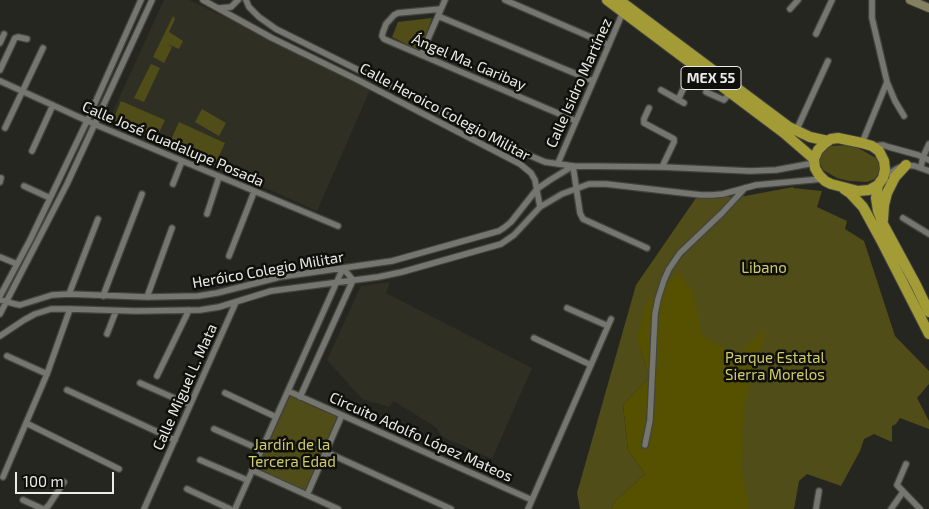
<!DOCTYPE html>
<meta charset="utf-8">
<style>
body{margin:0}
#map{position:relative;width:929px;height:509px;overflow:hidden;background:#262621;font-family:"Exo 2",sans-serif}
canvas{display:block}
.scale{position:absolute;left:15px;top:472px;width:99px;height:22px;box-sizing:border-box;border:2px solid #ebebe7;border-top:0;padding-left:6px;font-size:15px;line-height:18px;white-space:nowrap;color:#ebebe7;-webkit-text-stroke:4px #0f0f0c;paint-order:stroke}
</style>
<div id="map">
<canvas width="929" height="509"></canvas>
<div class="scale">100 m</div>
</div>
<script>
const ctx = document.querySelector('canvas').getContext('2d');
ctx.lineJoin = 'round';
function fill(path, color) { ctx.fillStyle = color; ctx.fill(path, 'evenodd'); }
const shape = rows => new Path2D(rows.map(r => 'M' + r).join(''));
function strokePath(path, color, width, dash) { ctx.strokeStyle = color; ctx.lineWidth = width; ctx.lineCap = dash ? 'butt' : 'round'; ctx.setLineDash(dash || []); ctx.stroke(path); }
function drawText(font, color, halo, rows, align = 'center') {
  ctx.font = font + ' "Exo 2",sans-serif'; ctx.lineWidth = 5; ctx.setLineDash([]); ctx.textBaseline = 'middle'; ctx.strokeStyle = halo; ctx.fillStyle = color; for (const [text, x, y, turn = 0] of rows) {
    ctx.save(); ctx.translate(x, y); ctx.rotate((+turn || 0) * Math.PI / 180); ctx.textAlign = isNaN(turn) ? turn : align; if (halo) ctx.strokeText(text, 0, 0); ctx.fillText(text, 0, 0); ctx.restore();
  }
}
fill(shape([
 [164,0,189,0,278,43,370,90,317,211,223,169,214,167,109,120],
 [390,282,386,293,532,368,492,459,441,436,437,428,394,401,389,407,362,399,327,360,361,286]
]), '#302f24');
fill(shape([
 [173,16,175,19,169,32,183,41,179,49,167,44,172,47,164,63,153,57],
 [432,18,426,36,418,50,392,37,398,22],
 [151,64,160,68,144,102,134,98],
 [121,101,165,120,156,139,113,120],
 [202,109,226,123,219,136,195,122],
 [179,122,225,143,214,167,168,146],
 [848,145,860,149,876,158,880,166,880,171,875,179,867,182,849,181,837,178,823,170,819,161,822,153,827,148,831,146],
 [793,187,793,188,822,191,817,207,847,221,845,229,864,241,895,336,929,371,929,384,917,398,929,421,929,429,900,418,896,424,892,426,892,442,874,434,864,439,860,451,841,486,807,474,799,481,794,509,649,509,665,424,637,338,649,377,623,405,628,450,645,474,615,501,611,509,580,509,577,493,636,285,696,198,745,196],
 [290,396,337,417,305,491,257,468]
]), '#504d18');
fill(shape([
 [678,272,693,292,702,335,736,356,766,328,743,408,742,471,749,509,611,509,615,501,645,474,628,450,623,405,649,377,637,338,646,305]
]), '#565100');
const street = shape([
 [203,0,272,38,358,80,520,164,531,173,535,180,540,207],
 [246,0,249,7,259,17,276,29,531,156,545,162,573,166,662,167,750,171,776,170,814,163],
 [505,0,609,45],
 [872,0,872,18,887,82,895,101,904,116],
 [220,8,231,7,238,0],
 [441,9,398,13,394,15,386,24,383,32,382,36,384,39,576,121],
 [790,9,798,0],
 [438,16,593,81],
 [816,34,832,0],
 [0,43,4,34],
 [421,55,445,0],
 [0,70,15,38,18,37,27,39],
 [0,81,94,124,338,226],
 [661,90,684,103],
 [706,92,724,100,730,93],
 [678,100,694,66],
 [649,108,644,119,644,123,674,139,674,142,662,167],
 [5,128,43,48],
 [796,131,828,61],
 [862,143,887,82],
 [874,146,883,145,889,147,918,155,929,160],
 [32,151,53,105],
 [558,163,623,12],
 [573,166,580,213,583,219,647,248],
 [921,167,923,157,929,144],
 [885,176,898,168,906,165,915,166,929,171],
 [0,182,1,178],
 [173,184,182,161],
 [24,186,50,198],
 [207,214,219,177],
 [903,218,929,234],
 [229,256,254,192],
 [0,257,17,264],
 [69,294,98,219],
 [0,296,30,240,87,121,141,0],
 [103,296,142,194],
 [147,297,172,228],
 [0,300,15,304,20,305,52,295,69,294,147,297,198,296,217,293,280,277,392,261,499,231,505,227,511,222,537,189,550,180,573,166],
 [567,308,608,326],
 [0,314,67,184,152,0],
 [107,334,116,311],
 [0,336,24,320,35,314,51,309,70,309,136,311,200,310,219,307,271,291,378,277,402,272,501,244,514,235,540,207,562,194,589,184,606,184,701,195,712,195,723,194,756,185,822,179],
 [534,338,591,365],
 [7,356,47,374],
 [157,376,189,310],
 [140,383,190,405],
 [67,390,175,440],
 [288,391,532,500],
 [225,393,276,417],
 [300,397,353,280],
 [26,423,119,469],
 [214,429,261,450],
 [645,445,650,420,655,314,658,299,664,280,669,269,680,253,722,213,745,188],
 [326,452,451,509],
 [200,460,247,480],
 [906,464,897,485,920,509],
 [252,470,338,509],
 [3,477,47,374,70,309],
 [187,489,230,509],
 [307,495,342,415],
 [23,500,43,509],
 [45,509,49,505,64,482],
 [144,509,236,302],
 [235,509,343,268,353,280],
 [528,509,611,319],
 [816,509,819,491],
 [891,509,903,492]
]);
const secondary = shape([
 [910,0,929,8]
]);
const highway = shape([
 [607,0,784,133,814,159],
 [619,0,789,127,810,137,828,141],
 [838,138,862,143,872,146,879,151,884,161,885,169,883,178,878,185,869,190,858,191,831,184,825,181,819,175,815,168,814,159,818,150,825,143,831,139,838,138],
 [878,185,876,198,878,211,883,224,916,285,929,312],
 [844,189,850,193,863,207,881,240,929,334],
 [883,220,884,205,887,193,895,177,906,165]
]);
strokePath(street, '#44443f', 8);
strokePath(secondary, '#44443f', 10);
strokePath(highway, '#44443f', 12);
strokePath(street, '#767670', 5.5);
strokePath(secondary, '#83815f', 8);
strokePath(highway, '#a29b36', 10);
for (const [x, y, w] of [
 [711,78,60]
]) { const box = new Path2D(); box.roundRect(x - w / 2, y - 11.5, w, 23, 4); ctx.fillStyle = '#0f0f0c'; ctx.fill(box); strokePath(box, '#ebebe7', 1); }
drawText('bold 14px', '#ebebe7', null, [
 ["MEX 55",711,78]
]);
drawText('15px', '#ebebe7', '#0f0f0c', [
 ["Ángel Ma. Garibay",469,62,23],
 ["Calle Isidro Martínez",579,83,-66],
 ["Calle Heroico Colegio Militar",445,112,28],
 ["Calle José Guadalupe Posada",173,144,23],
 ["Heróico Colegio Militar",268,270,-10],
 ["Calle Miguel L. Mata",185,387,-66],
 ["Circuito Adolfo López Mateos",421,437,24]
]);
drawText('15px', '#d2cb69', '#0f0f0c', [
 ["Libano",764,268],
 ["Parque Estatal",775,358],
 ["Sierra Morelos",775,375],
 ["Jardín de la",292,445],
 ["Tercera Edad",292,462]
]);
</script>
